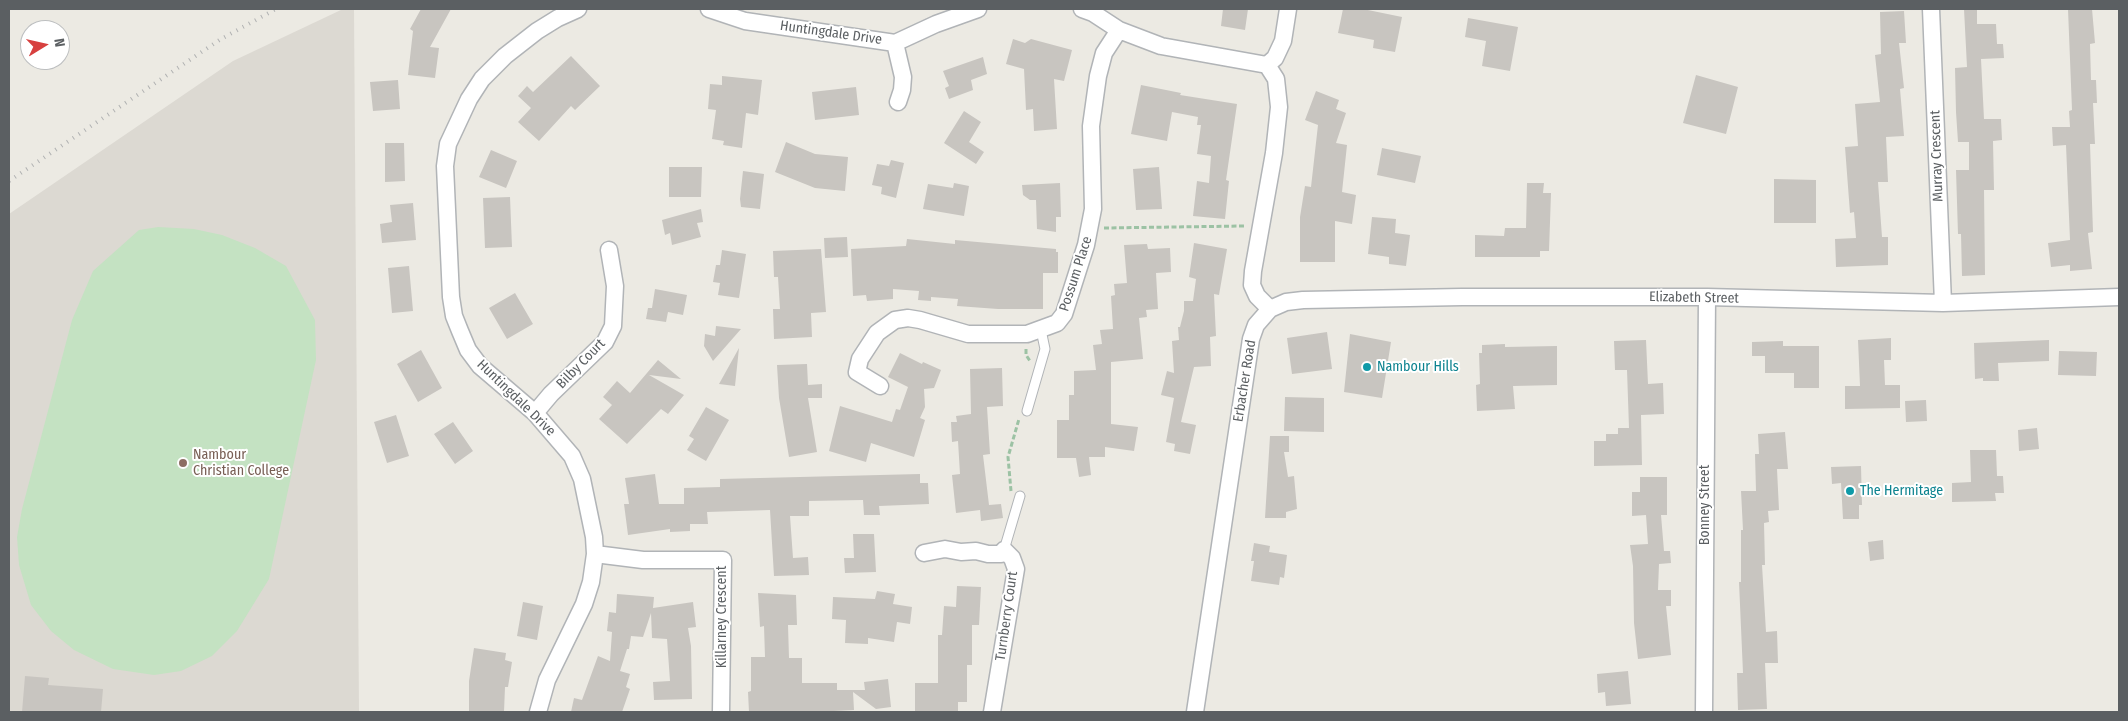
<!DOCTYPE html>
<style>
body{margin:0}
#map{position:relative;width:2128px;height:721px;overflow:hidden;background:#eceae3;font-family:"Fira Sans Condensed",sans-serif}
canvas{display:block}
.frame{position:absolute;inset:0;border:10px solid #5b5f62;pointer-events:none}
.north{position:absolute;left:20px;top:20px;width:50px;height:50px;box-sizing:border-box;background:#fff;border:1px solid #bdbfc0;border-radius:50%;rotate:81deg;font-size:14px;font-weight:700;line-height:20px;text-align:center;color:#5b5f62}
.north::after{content:'';display:block;margin:auto;width:18px;height:22px;background:#d7403f;clip-path:polygon(50% 0,100% 100%,50% 72%,0 100%)}
</style>
<div id="map">
<canvas width="2128" height="721"></canvas>
<div class="frame"></div>
<div class="north">N</div>
</div>
<script>
const ctx = document.querySelector('canvas').getContext('2d');
ctx.lineJoin = 'round';
function fill(path, color) { ctx.fillStyle = color; ctx.fill(path, 'evenodd'); }
const shape = rows => new Path2D(rows.map(r => 'M' + r).join(''));
function strokePath(path, color, width, dash) { ctx.strokeStyle = color; ctx.lineWidth = width; ctx.lineCap = dash ? 'butt' : 'round'; ctx.setLineDash(dash || []); ctx.stroke(path); }
function drawText(font, color, halo, rows, align = 'center') {
  ctx.font = font + ' "Fira Sans Condensed",sans-serif'; ctx.lineWidth = 4; ctx.setLineDash([]); ctx.textBaseline = 'middle'; ctx.strokeStyle = halo; ctx.fillStyle = color; for (const [text, x, y, turn = 0] of rows) {
    ctx.save(); ctx.translate(x, y); ctx.rotate((+turn || 0) * Math.PI / 180); ctx.textAlign = isNaN(turn) ? turn : align; if (halo) ctx.strokeText(text, 0, 0); ctx.fillText(text, 0, 0); ctx.restore();
  }
}
fill(shape([
 [343,9,354,9,359,712,9,712,9,214,233,61]
]), '#dcd9d2');
fill(shape([
 [158,227,194,229,222,235,255,248,286,266,315,320,316,360,269,579,237,631,212,656,181,671,154,675,113,669,74,650,51,631,31,605,19,565,17,537,22,509,72,320,93,271,139,230]
]), '#c4e2c2');
fill(shape([
 [421,9,451,9,430,47,439,48,435,78,408,75,413,31,410,29],
 [1223,9,1248,9,1245,30,1221,26],
 [1343,9,1363,9,1402,17,1395,52,1373,48,1374,40,1338,33],
 [1964,9,1977,9,1977,24,1996,24,1997,44,2003,44,2004,58,1981,59,1984,119,2001,119,2002,140,1993,141,1994,190,1984,190,1985,275,1962,276,1961,234,1958,234,1956,170,1969,170,1969,142,1958,142,1956,112,1955,68,1967,67],
 [2068,9,2092,9,2095,43,2090,44,2091,80,2096,80,2097,103,2093,103,2095,144,2090,144,2093,232,2088,233,2092,269,2070,271,2070,265,2051,267,2048,243,2070,240,2066,145,2053,146,2052,127,2070,127,2069,111,2072,110],
 [1904,11,1906,43,1899,43,1904,88,1900,89,1904,136,1886,137,1888,182,1878,182,1882,237,1888,237,1888,265,1836,267,1835,239,1856,238,1854,212,1850,213,1845,147,1858,146,1855,104,1880,102,1875,55,1881,54,1880,12],
 [1468,18,1518,27,1510,71,1482,66,1486,41,1465,37],
 [1013,39,1025,43,1031,39,1072,50,1064,81,1054,79,1057,129,1034,131,1033,109,1026,110,1024,69,1006,64],
 [571,56,600,86,575,110,571,106,539,141,518,122,531,108,518,96,527,86,533,92],
 [983,57,987,74,971,80,973,90,949,99,945,88,949,86,943,71],
 [1696,75,1738,87,1726,134,1683,123],
 [722,76,762,80,758,115,746,113,742,148,723,145,724,141,712,139,716,110,708,109,710,84,722,85],
 [398,80,400,109,373,111,370,82],
 [1141,85,1181,93,1180,95,1237,104,1226,180,1229,181,1225,219,1193,216,1197,181,1209,183,1211,156,1197,154,1201,125,1197,125,1198,117,1172,112,1167,141,1131,134],
 [856,87,859,115,815,120,812,92],
 [1316,91,1339,100,1336,109,1346,113,1336,143,1347,145,1342,192,1356,195,1352,224,1335,221,1335,262,1300,262,1300,217,1305,186,1311,187,1318,125,1305,120],
 [964,111,981,122,969,142,984,152,976,164,944,143],
 [786,142,815,154,848,157,845,191,815,188,775,172],
 [385,143,404,143,405,181,385,182],
 [1382,148,1421,156,1415,183,1377,175],
 [491,150,517,161,506,188,479,177],
 [891,160,904,163,896,198,881,194,882,187,872,185,877,164,889,166],
 [669,167,702,167,701,197,669,197],
 [1159,167,1162,209,1136,210,1133,169],
 [743,171,764,174,760,209,741,207,740,199],
 [1774,179,1816,180,1816,223,1774,223],
 [954,183,969,186,964,216,923,209,928,184,953,188],
 [1060,183,1061,217,1056,217,1056,232,1037,229,1036,200,1030,200,1023,195,1022,185],
 [1527,183,1544,183,1543,193,1551,193,1549,251,1540,251,1540,257,1475,257,1475,235,1504,236,1505,228,1526,228],
 [510,197,512,247,485,248,483,198],
 [413,203,416,240,382,243,380,224,392,222,390,205],
 [701,209,703,222,697,223,701,237,672,245,670,233,665,235,662,220],
 [1372,217,1396,219,1395,233,1410,235,1406,266,1389,264,1389,257,1368,254],
 [847,237,848,257,825,258,824,238],
 [907,239,955,244,955,240,1056,249,1056,252,1058,252,1058,273,1043,273,1043,309,998,309,957,306,958,299,931,297,931,301,918,300,919,291,893,289,893,299,867,301,866,295,853,296,851,249,906,246],
 [1194,243,1227,249,1219,295,1214,294,1216,336,1210,337,1211,366,1194,367,1181,422,1196,425,1190,454,1174,451,1175,444,1166,442,1174,398,1161,395,1167,371,1174,373,1172,341,1179,340,1178,327,1180,327,1184,311,1184,301,1193,301,1196,279,1189,277],
 [1147,244,1148,249,1170,248,1171,272,1156,273,1158,309,1146,310,1147,317,1139,318,1143,359,1111,362,1111,424,1138,427,1134,451,1105,447,1105,457,1089,457,1091,475,1079,477,1076,458,1057,458,1057,420,1069,420,1069,395,1074,395,1074,371,1096,370,1093,345,1102,344,1100,330,1113,329,1111,296,1115,295,1114,284,1127,283,1124,245],
 [821,249,826,312,811,313,812,337,774,339,773,309,780,309,778,277,774,277,773,251],
 [722,250,746,254,739,298,718,295,720,283,713,282,716,265,720,265],
 [409,266,413,311,392,313,388,268],
 [655,289,687,295,683,315,668,312,666,322,646,319,648,308,652,308],
 [515,293,533,324,507,339,489,308],
 [716,326,741,329,713,361,704,346,705,334,715,336],
 [1327,332,1332,369,1292,374,1287,338],
 [1350,334,1391,342,1382,398,1344,392],
 [1891,338,1891,360,1884,360,1885,385,1900,385,1900,408,1845,409,1845,386,1860,386,1858,340],
 [1646,340,1648,384,1663,383,1664,414,1641,415,1642,465,1594,466,1594,441,1606,441,1606,434,1618,434,1618,428,1629,428,1627,370,1615,370,1614,341],
 [2049,340,2049,361,1998,363,1999,381,1983,381,1983,378,1975,379,1974,343],
 [1783,341,1783,346,1819,346,1819,388,1794,388,1794,373,1765,373,1765,356,1752,356,1752,342],
 [1505,344,1505,347,1557,346,1557,385,1513,386,1515,409,1477,411,1476,385,1480,384,1479,353,1482,353,1482,345],
 [739,348,735,386,719,384],
 [421,350,442,388,418,402,397,364],
 [2059,351,2097,352,2096,376,2058,375],
 [900,353,922,364,923,362,941,370,934,388,924,389,925,407,920,418,925,420,914,457,871,443,866,462,829,451,840,406,892,422,896,409,900,410,908,387,888,377],
 [658,360,681,379,649,375,684,395,668,414,661,409,627,444,599,419,612,405,603,397,617,381,630,393],
 [807,364,808,385,822,384,822,398,808,398,817,452,789,457,779,398,777,365],
 [1002,368,1003,406,987,407,990,454,983,455,989,505,1001,504,1003,518,981,521,980,510,956,513,952,475,960,474,958,441,952,442,951,422,957,422,956,416,971,414,970,369],
 [1285,397,1324,398,1324,432,1284,431],
 [1926,400,1927,421,1906,422,1905,401],
 [706,407,729,420,706,461,687,450,694,439,689,436],
 [396,415,409,456,387,463,374,422],
 [453,422,473,451,455,464,434,434],
 [2037,428,2039,449,2019,451,2018,430],
 [1785,432,1788,469,1777,469,1779,510,1768,511,1769,522,1764,523,1765,565,1762,565,1766,632,1777,631,1778,663,1765,663,1767,709,1738,710,1737,673,1743,673,1739,582,1741,582,1741,530,1743,530,1741,491,1756,491,1755,454,1759,454,1758,434],
 [1270,436,1289,436,1289,452,1284,452,1288,477,1294,476,1297,509,1286,512,1286,518,1265,518],
 [1970,450,1996,450,1997,476,2003,476,2004,493,1995,493,1996,501,1952,502,1952,483,1971,482],
 [1861,466,1862,505,1859,505,1859,519,1843,519,1841,483,1832,484,1831,467],
 [655,474,659,504,684,504,684,488,720,487,720,479,920,474,920,483,928,483,929,504,879,506,880,515,864,515,863,500,809,501,809,516,790,516,793,558,808,557,809,575,774,576,770,510,707,512,708,524,690,524,690,531,670,532,670,529,628,535,624,504,629,504,625,478],
 [1640,477,1667,477,1667,515,1661,515,1664,551,1670,551,1671,563,1659,564,1658,590,1671,590,1671,606,1666,606,1671,655,1638,659,1634,623,1633,566,1630,545,1648,544,1646,515,1632,516,1632,492,1640,492],
 [853,534,874,534,876,572,845,573,844,558,854,558],
 [1883,540,1884,559,1870,561,1868,542],
 [1254,543,1270,546,1269,552,1287,555,1284,578,1280,577,1279,585,1251,581,1254,561,1251,561],
 [957,586,981,587,979,625,972,625,972,665,967,665,967,702,958,702,958,712,915,712,915,683,938,683,938,635,942,635,944,606,956,607],
 [877,591,895,594,893,604,912,607,910,624,897,622,894,642,868,638,868,644,845,643,846,620,832,619,833,597,875,599],
 [758,593,796,595,797,625,788,625,789,658,802,658,802,683,837,683,837,690,865,690,864,682,888,679,891,707,876,709,853,692,854,710,834,711,834,712,749,712,748,692,751,691,751,657,765,657,764,626,760,627],
 [617,594,654,597,653,608,693,602,696,627,688,628,691,646,692,699,654,700,653,682,670,681,667,639,652,638,651,613,643,637,631,636,629,649,627,649,620,671,630,674,626,687,630,689,622,712,571,712,574,698,582,700,598,656,610,661,612,632,607,631,609,612,616,613],
 [523,602,543,606,537,640,517,636],
 [474,648,506,653,505,660,512,662,508,687,505,687,504,712,469,712,469,681],
 [1628,671,1631,704,1606,706,1605,692,1598,693,1597,674],
 [25,676,49,678,48,685,103,689,101,712,22,712]
]), '#c8c5c0');
const lane = shape([
 [1027,411,1045,349,1041,330],
 [1004,550,1020,496]
]);
const street = shape([
 [709,9,745,21,895,43,936,24,978,9],
 [1082,9,1093,13,1119,30,1161,46,1267,65],
 [1931,9,1943,303],
 [895,43,903,77,902,90,898,102],
 [1270,309,1286,302,1303,300,1462,297,1707,297,1943,303,2119,297],
 [880,386,857,372,860,359,877,333,895,320,908,318,920,320,968,334,1027,334,1057,323,1064,314,1086,245,1093,209,1091,126,1098,76,1104,53,1119,30],
 [535,413,551,394,605,342,613,326,615,286,609,250],
 [924,553,945,549,961,552,976,551,988,554,1001,554,1004,550,1012,558,1016,569,992,712],
 [595,554,643,560,723,560,721,712],
 [538,712,547,680,584,604,591,582,595,554,594,537,582,479,572,456,535,413,480,366,468,350,460,331,454,316,451,297,445,166,448,144,469,99,482,79,505,56,537,31,558,18,578,9],
 [1195,712,1251,339,1256,325,1270,309,1257,296,1252,285,1253,271,1274,153,1279,107,1276,79,1267,65,1275,58,1283,41,1288,9],
 [1704,712,1707,297]
]);
strokePath(lane, '#b1b4b7', 11);
strokePath(street, '#b1b4b7', 19);
strokePath(shape([
 [1104,228,1245,226],
 [1026,349,1026,355,1030,361],
 [1011,491,1008,457,1019,419]
]), '#9cc2a4', 3, [5, 2.5]);
strokePath(lane, '#fff', 9);
strokePath(street, '#fff', 16);
strokePath(shape([
 [9,181,221,39,276,9]
]), '#b1b2b2', 4, [1, 6]);
for (const [x, y, r, color] of [
 [1367,367,5,"#0f9aa8"],
 [183,463,5,"#8d6e63"],
 [1850,491,5,"#0f9aa8"]
]) { const dot = new Path2D(); dot.arc(x, y, r, 0, 2 * Math.PI); ctx.fillStyle = color; ctx.fill(dot); strokePath(dot, '#fff', 2); }
drawText('14px', '#5b5f62', '#fff', [
 ["Huntingdale Drive",831,33,8],
 ["Murray Crescent",1937,156,-92],
 ["Possum Place",1076,274,-72],
 ["Elizabeth Street",1694,298,1],
 ["Bilby Court",581,364,-46],
 ["Erbacher Road",1245,381,-81],
 ["Huntingdale Drive",516,398,44],
 ["Bonney Street",1705,505,-90],
 ["Turnberry Court",1007,616,-82],
 ["Killarney Crescent",722,617,-90]
]);
drawText('14px', '#0d838f', '#fff', [
 ["Nambour Hills",1377,367],
 ["The Hermitage",1860,491]
], 'left');
drawText('14px', '#785e54', '#fff', [
 ["Nambour",193,455],
 ["Christian College",193,471]
], 'left');
</script>
